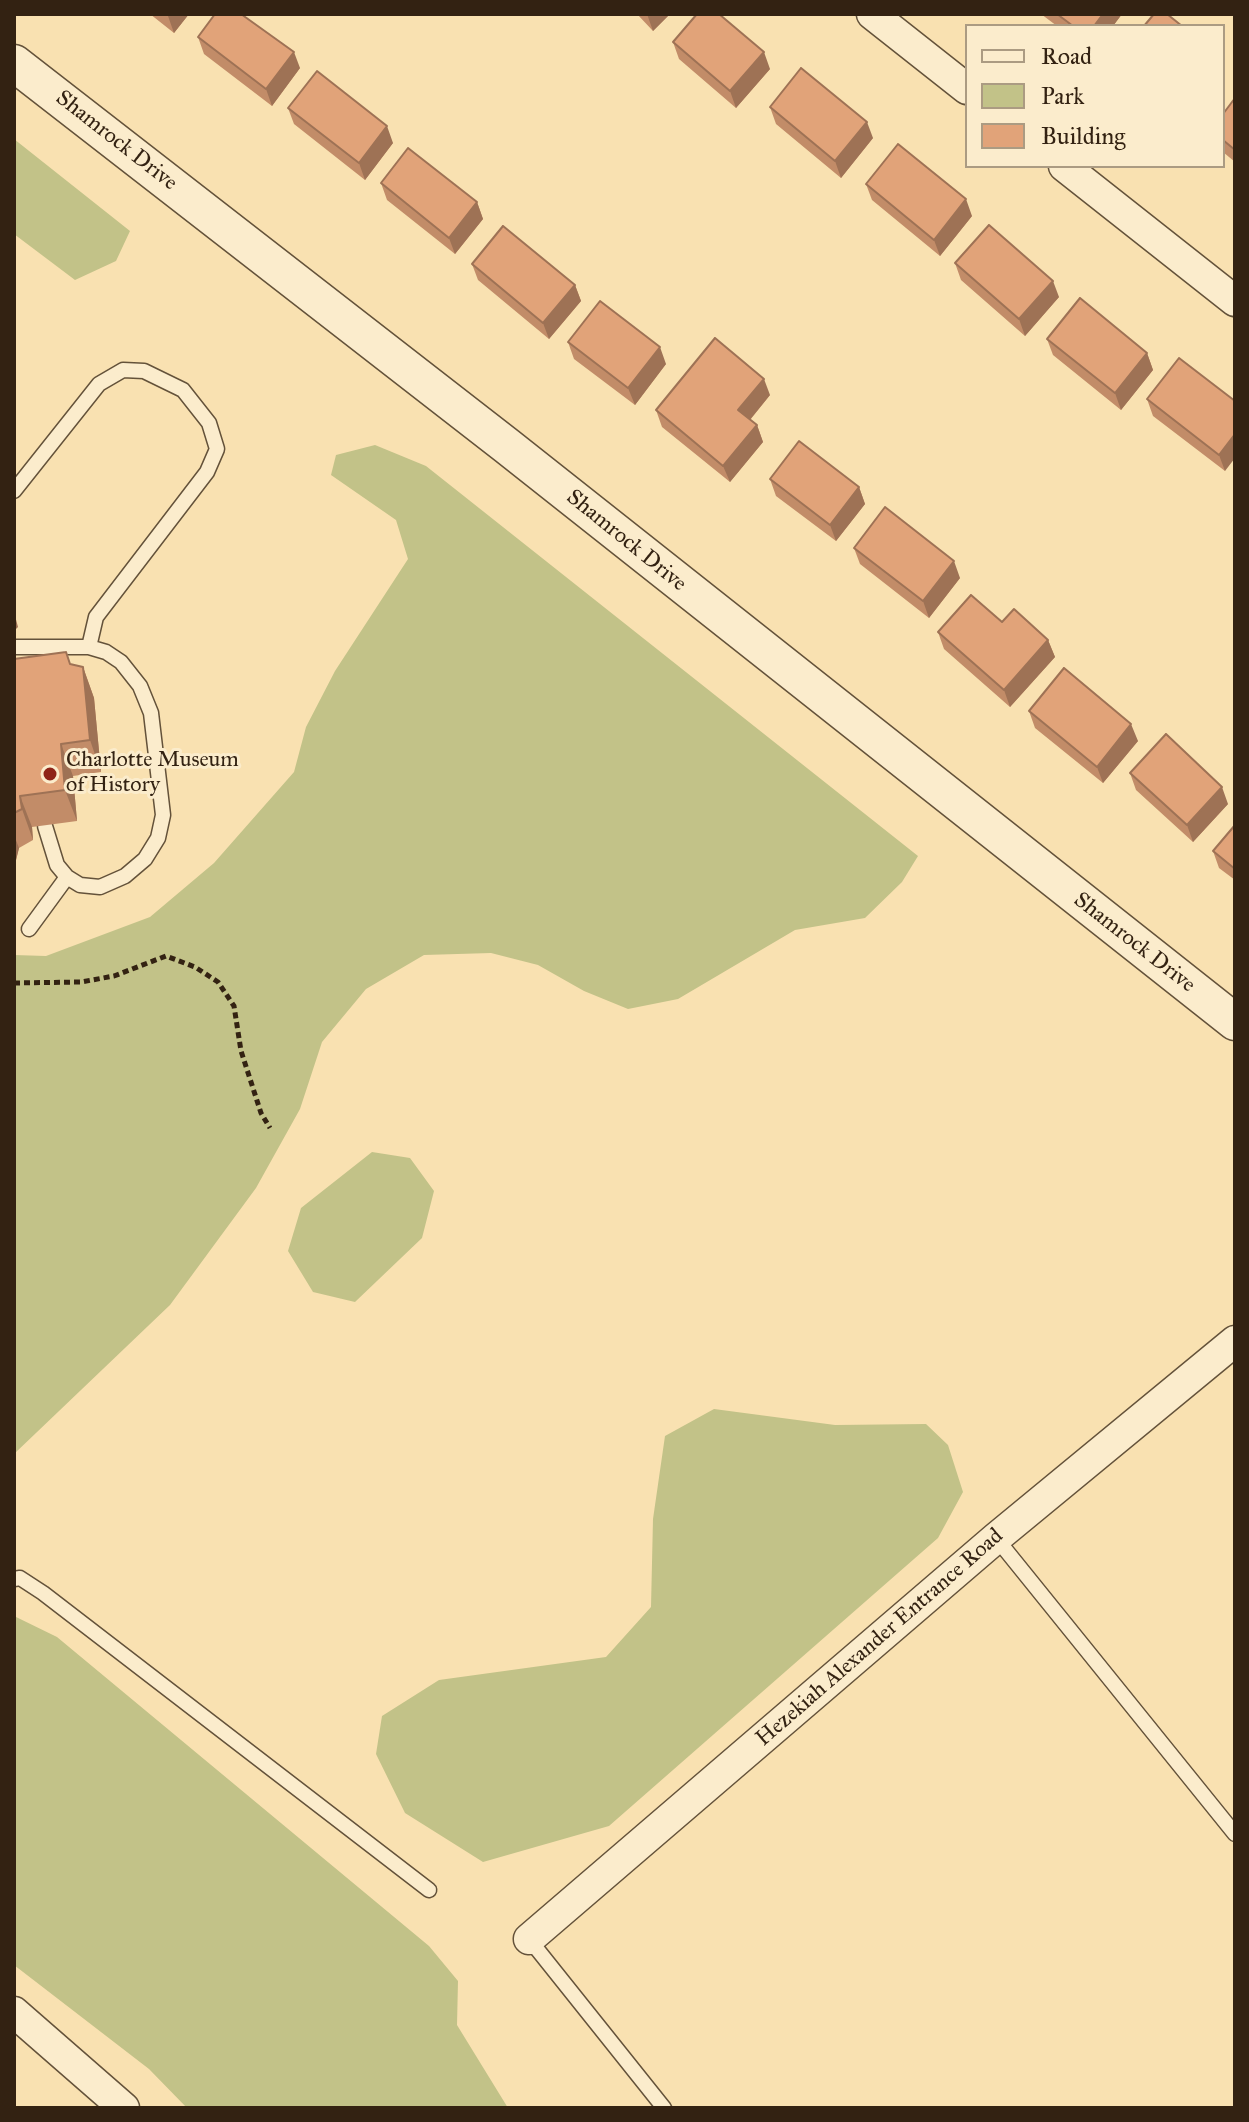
<!DOCTYPE html>
<style>
body{margin:0}
#map{position:relative;width:1249px;height:2122px;overflow:hidden;background:#f9e1b1;font-family:"IM FELL Great Primer",serif}
canvas{display:block}
.frame{position:absolute;inset:0;border:16px solid #332212;pointer-events:none}
.legend{position:absolute;left:965px;top:24px;width:260px;height:144px;box-sizing:border-box;background:#fbeccc;border:2px solid #ab9b82;margin:0;padding:10px 14px;list-style:none;font-size:24px;color:#332212}
.legend li{display:flex;align-items:center;gap:16px;height:40px}
.legend b{width:40px;border:2px solid #ab9b82}
</style>
<div id="map">
<canvas width="1249" height="2122"></canvas>
<div class="frame"></div>
<ul class="legend">
<li><b style="height:10px;background:#fbeccc"></b>Road</li>
<li><b style="height:22px;background:#c2c288"></b>Park</li>
<li><b style="height:22px;background:#e1a379"></b>Building</li>
</ul>
</div>
<script>
const ctx = document.querySelector('canvas').getContext('2d');
ctx.lineJoin = 'round';
function fill(path, color) { ctx.fillStyle = color; ctx.fill(path, 'evenodd'); }
const shape = rows => new Path2D(rows.map(r => 'M' + r).join(''));
function strokePath(path, color, width, dash) { ctx.strokeStyle = color; ctx.lineWidth = width; ctx.lineCap = dash ? 'butt' : 'round'; ctx.setLineDash(dash || []); ctx.stroke(path); }
function drawText(font, color, halo, rows, align = 'center') {
  ctx.font = font + ' "IM FELL Great Primer",serif'; ctx.lineWidth = 6; ctx.setLineDash([]); ctx.textBaseline = 'middle'; ctx.strokeStyle = halo; ctx.fillStyle = color; for (const [text, x, y, turn = 0] of rows) {
    ctx.save(); ctx.translate(x, y); ctx.rotate((+turn || 0) * Math.PI / 180); ctx.textAlign = isNaN(turn) ? turn : align; if (halo) ctx.strokeText(text, 0, 0); ctx.fillText(text, 0, 0); ctx.restore();
  }
}
fill(shape([
 [14,139,130,231,116,261,75,280,14,234],
 [375,445,426,466,918,856,902,882,865,918,795,930,678,999,628,1009,584,991,538,965,491,953,424,955,366,989,322,1042,300,1109,256,1188,170,1305,14,1454,14,955,46,956,150,917,214,863,294,772,306,727,335,671,408,559,396,520,331,475,336,455],
 [372,1152,410,1158,434,1191,422,1238,355,1302,313,1292,288,1251,301,1208],
 [714,1409,835,1425,926,1424,948,1445,963,1492,938,1538,609,1826,483,1862,405,1813,376,1754,382,1716,439,1680,606,1657,651,1607,653,1519,665,1436],
 [14,1616,57,1637,429,1946,458,1981,457,2025,508,2108,187,2108,149,2069,14,1965]
]), '#c2c288');
const service = shape([
 [14,491,99,384,123,370,144,371,183,390,209,423,217,449,207,472,96,617,89,647],
 [14,647,89,647,106,652,121,662,140,686,151,713,163,815,158,838,145,859,125,876,100,887,80,885,67,877,57,865,45,826],
 [29,929,67,877],
 [996,1538,1235,1834],
 [14,1579,20,1578,43,1593,429,1890],
 [529,1939,664,2108]
]);
const minor = shape([
 [872,14,967,89],
 [1064,166,1235,301],
 [529,1939,996,1538,1235,1341],
 [14,2012,124,2108]
]);
const tertiary = shape([
 [14,63,507,446,1235,1022]
]);
strokePath(service, '#64523a', 17);
strokePath(minor, '#64523a', 33);
strokePath(tertiary, '#64523a', 39);
strokePath(shape([
 [14,983,81,982,114,976,166,956,195,967,218,982,234,1006,241,1051,261,1113,270,1128]
]), '#332212', 5, [6, 4]);
strokePath(service, '#fbeccc', 14);
strokePath(minor, '#fbeccc', 30);
strokePath(tertiary, '#fbeccc', 36);
fill(shape([
 [150,14,189,14,174,33],
 [637,14,670,14,653,31],
 [1041,14,1122,14,1113,26,1057,26],
 [198,37,300,68,272,106,204,54],
 [673,42,770,69,736,108,679,59],
 [1235,98,1235,162,1223,152,1223,114],
 [770,107,873,138,841,178,776,124],
 [288,108,393,143,365,180,294,124],
 [381,183,477,202,483,219,455,254,387,200],
 [866,184,972,216,940,256,872,200],
 [955,263,1059,297,1025,336,961,280],
 [472,264,575,285,581,301,549,339,478,280],
 [1047,339,1147,353,1153,370,1121,410,1053,355],
 [568,342,666,364,635,405,574,359],
 [770,395,750,420,757,425,763,442,730,482,662,427,656,410],
 [1147,399,1235,401,1225,471,1153,416],
 [770,479,859,487,865,504,836,541,776,496],
 [854,548,960,578,929,618,860,564],
 [1002,622,1048,640,1055,657,1010,707,944,649,938,632],
 [14,659,70,664,83,667,94,698,101,772,73,776,77,821,32,827,33,840,19,848,16,860,14,860],
 [1029,711,1138,741,1103,783,1035,728],
 [1130,773,1228,804,1193,842,1136,790],
 [1235,825,1235,880,1219,868,1213,851]
]), '#c28c68');
fill(shape([
 [170,14,189,14,174,33,168,16],
 [647,14,670,14,653,31],
 [1103,14,1122,14,1113,26,1094,26],
 [294,52,300,68,272,106,266,89],
 [764,52,770,69,736,108,730,91],
 [867,122,873,138,841,178,835,161],
 [387,126,393,143,365,180,359,163],
 [966,199,972,216,940,256,934,240],
 [477,202,483,219,455,254,449,238],
 [1053,281,1059,297,1025,336,1019,319],
 [575,285,581,301,549,339,543,323],
 [660,347,666,364,635,405,628,388],
 [1147,353,1153,370,1121,410,1115,393],
 [764,379,770,395,744,427,738,410],
 [757,425,763,442,730,482,723,466],
 [1235,434,1235,458,1225,471,1219,455],
 [859,487,865,504,836,541,830,525],
 [954,561,960,578,929,618,923,601],
 [14,612,18,627,14,631],
 [1048,640,1055,657,1010,707,1004,690],
 [83,667,94,698,101,772,90,740],
 [1131,724,1138,741,1103,783,1097,767],
 [61,744,73,776,77,821,65,790],
 [1222,787,1228,804,1193,842,1187,825],
 [20,796,32,827,33,840,22,809],
 [14,835,19,848,16,860,14,854]
]), '#9e7255');
const building = shape([
 [215,14,241,14,294,52,266,89,198,37,215,14],
 [697,14,719,14,764,52,730,91,673,42,697,14],
 [1057,14,1103,14,1094,26,1073,26,1057,14],
 [1154,14,1167,14,1182,26,1144,26,1154,14],
 [801,68,867,122,835,161,770,107,801,68],
 [317,71,387,126,359,163,288,108,317,71],
 [1235,98,1235,150,1223,140,1223,114,1235,98],
 [898,144,966,199,934,240,866,184,898,144],
 [408,148,477,202,449,238,381,183,408,148],
 [989,225,1053,281,1019,319,955,263,989,225],
 [503,226,575,285,543,323,472,264,503,226],
 [1080,298,1147,353,1115,393,1047,339,1080,298],
 [600,301,660,347,628,388,568,342,600,301],
 [715,338,764,379,738,410,757,425,723,466,656,410,715,338],
 [1179,358,1235,401,1235,434,1219,455,1147,399,1179,358],
 [799,441,859,487,830,525,770,479,799,441],
 [885,507,954,561,923,601,854,548,885,507],
 [971,595,1002,622,1014,609,1048,640,1004,690,938,632,971,595],
 [66,652,70,664,83,667,90,740,61,744,65,790,20,796,22,809,14,813,14,659,66,652],
 [1064,668,1131,724,1097,767,1029,711,1064,668],
 [1166,734,1222,787,1187,825,1130,773,1166,734],
 [1235,825,1235,869,1213,851,1235,825]
]);
fill(building, '#e1a379');
strokePath(building, '#9e7255', 2);
for (const [x, y, r, color] of [
 [50,774,8,"#8f2418"]
]) { const dot = new Path2D(); dot.arc(x, y, r, 0, 2 * Math.PI); ctx.fillStyle = color; ctx.fill(dot); strokePath(dot, '#fbeccc', 3); }
drawText('22px', '#332212', '#fbeccc', [
 ["Shamrock Drive",116,141,38],
 ["Shamrock Drive",626,541,39],
 ["Shamrock Drive",1134,943,38],
 ["Hezekiah Alexander Entrance Road",880,1638,-41]
]);
drawText('22px', '#332212', '#fbeccc', [
 ["Charlotte Museum",66,761],
 ["of History",66,786]
], 'left');
</script>
